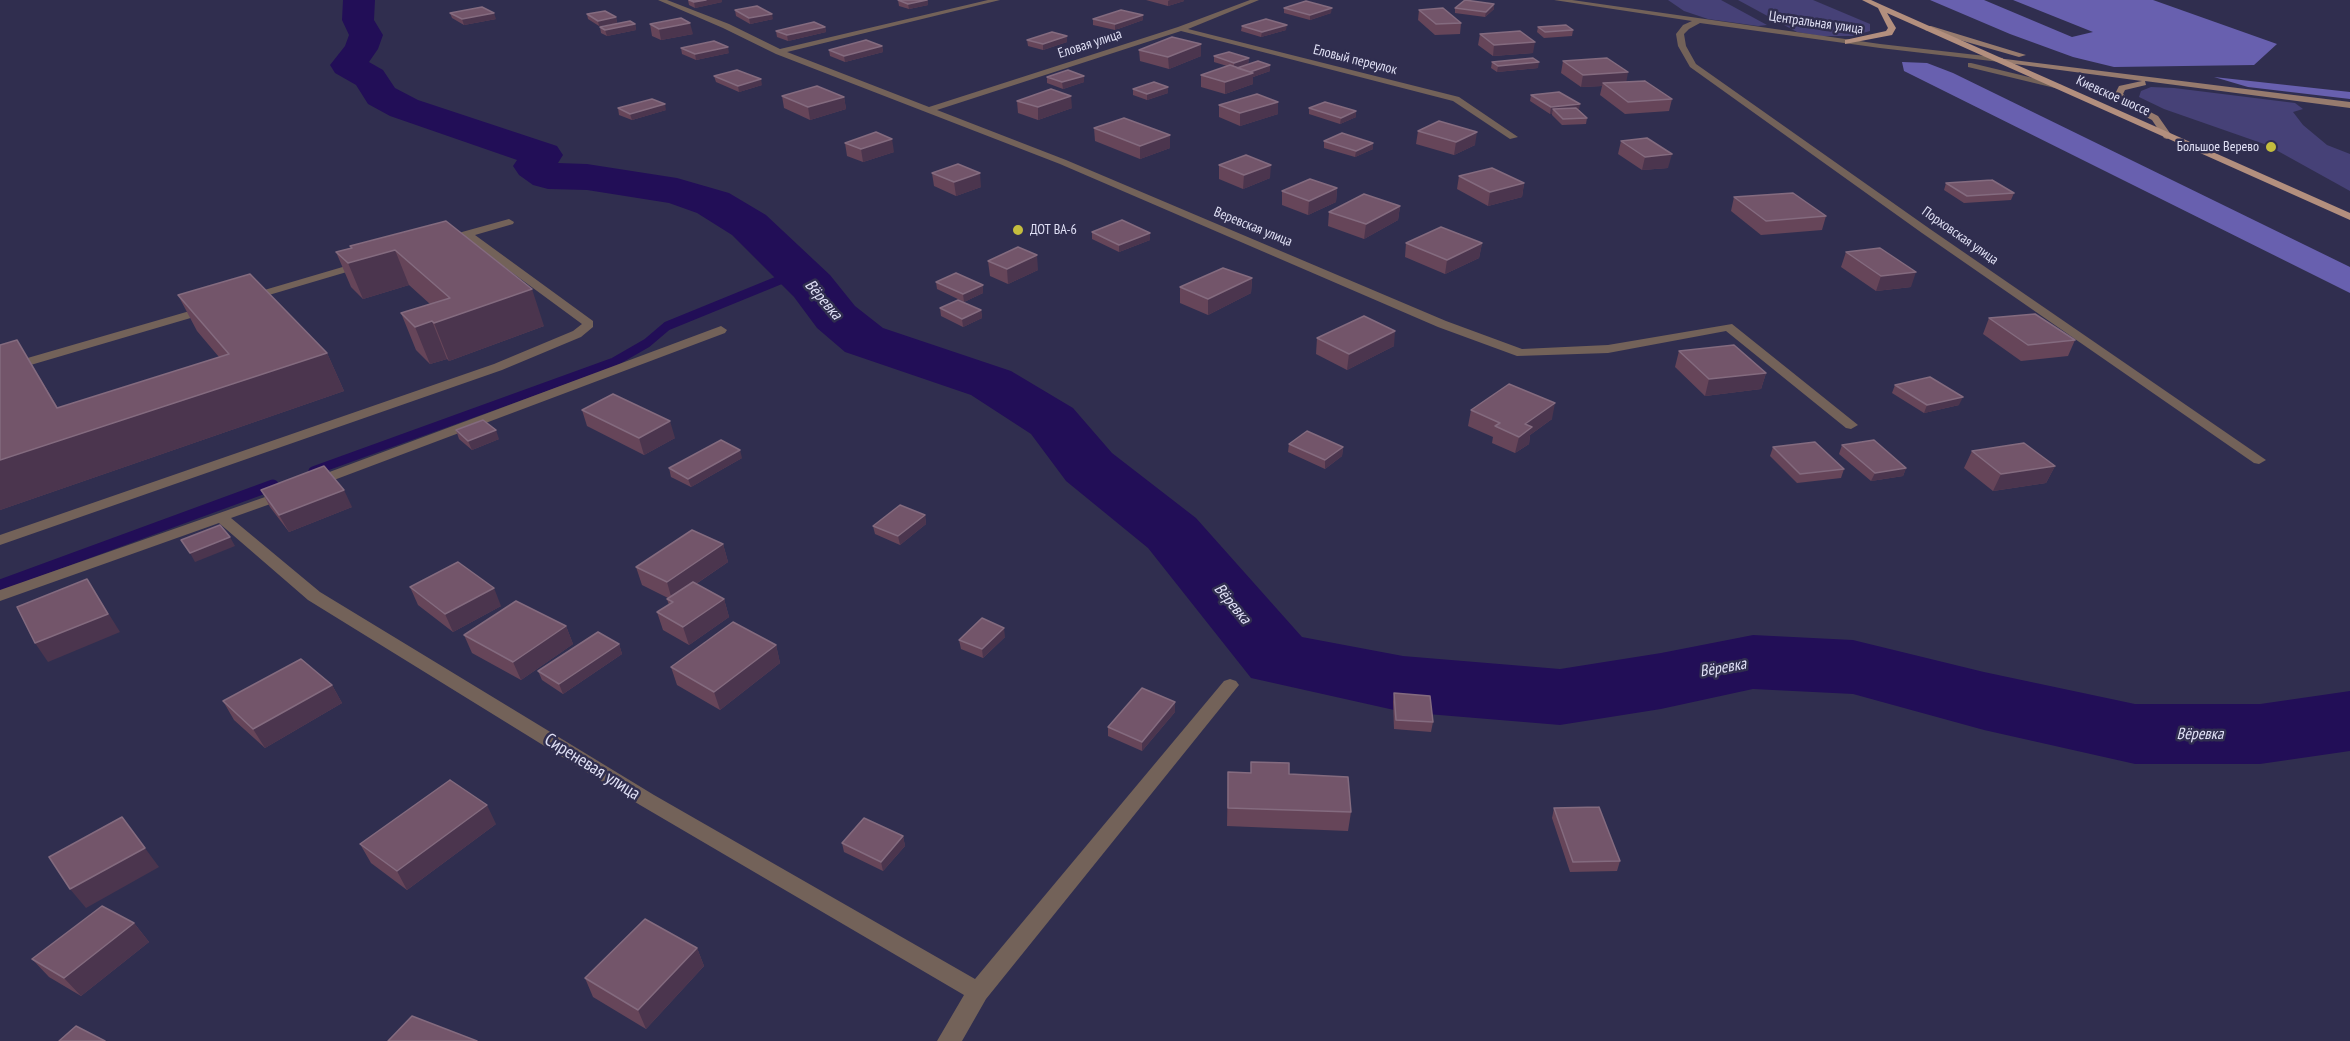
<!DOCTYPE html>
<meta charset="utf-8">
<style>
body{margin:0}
canvas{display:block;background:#302e4f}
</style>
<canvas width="2350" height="1041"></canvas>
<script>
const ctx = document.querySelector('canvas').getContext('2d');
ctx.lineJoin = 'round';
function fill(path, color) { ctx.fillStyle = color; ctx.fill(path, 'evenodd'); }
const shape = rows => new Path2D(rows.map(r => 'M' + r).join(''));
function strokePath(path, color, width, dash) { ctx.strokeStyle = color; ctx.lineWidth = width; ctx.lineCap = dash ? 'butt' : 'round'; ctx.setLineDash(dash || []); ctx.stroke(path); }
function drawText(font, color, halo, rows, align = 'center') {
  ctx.font = font + ' "PT Sans Narrow",sans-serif'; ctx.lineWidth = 5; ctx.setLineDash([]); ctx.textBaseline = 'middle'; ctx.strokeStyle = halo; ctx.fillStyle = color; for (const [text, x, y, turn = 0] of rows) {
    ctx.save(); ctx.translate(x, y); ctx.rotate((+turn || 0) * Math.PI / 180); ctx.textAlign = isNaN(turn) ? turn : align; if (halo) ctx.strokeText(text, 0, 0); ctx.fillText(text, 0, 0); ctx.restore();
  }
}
fill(shape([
 [1668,0,1721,0,1767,25,1758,26,1708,19,1684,11],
 [1738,0,1813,0,1870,24,1870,31,1852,36,1821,36,1797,32],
 [2151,87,2174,88,2295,103,2303,109,2293,112,2303,125,2327,145,2350,154,2350,191,2267,145,2164,109,2139,97,2141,91]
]), '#464177');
fill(shape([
 [1930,0,1984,0,2072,37,2093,32,2013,0,2153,0,2277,44,2254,65,2114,67,2073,57,2010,34],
 [1902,62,1927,63,1953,73,2350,267,2350,293,1904,71],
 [2214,77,2350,92,2350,99,2248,87]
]), '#6860af');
strokePath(shape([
 [788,277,798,273]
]), '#220e57', 7);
strokePath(shape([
 [313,471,614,362,647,343,667,326,792,275]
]), '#220e57', 9);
strokePath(shape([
 [0,585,273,485]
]), '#220e57', 11);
fill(shape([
 [343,0,375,0,374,20,383,35,378,49,369,62,383,70,395,88,418,100,557,146,563,155,558,163,587,164,677,178,729,193,766,215,830,275,855,306,883,328,1011,371,1073,408,1112,453,1196,518,1302,637,1403,656,1560,669,1661,653,1753,635,1853,640,1984,672,2135,704,2260,704,2350,691,2350,751,2260,764,2135,764,1984,730,1853,694,1753,689,1661,709,1560,725,1403,712,1251,678,1148,548,1066,481,1031,434,971,395,845,352,817,328,794,297,732,235,697,213,669,203,587,190,548,189,533,185,519,175,513,166,517,160,390,116,368,104,356,85,335,73,330,65,345,46,349,35,342,20,343,0]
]), '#220e57');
fill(shape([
 [658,0,667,0,729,24,780,49,988,0,1000,0,787,52,929,107,1178,27,1250,0,1259,0,1188,29,1459,97,1518,137,1510,139,1453,101,1181,31,937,110,1066,160,1446,321,1522,349,1608,345,1732,324,1858,425,1851,429,1846,428,1726,331,1608,353,1517,356,1438,327,1060,164,776,54,723,28,658,0],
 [1554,0,1572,0,1880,44,2003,58,2003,62,2000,62,1880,48,1700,23,1689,29,1684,34,1686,46,1696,64,1930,229,2266,460,2259,464,2254,463,1922,233,1690,67,1678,46,1676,34,1683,25,1692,21,1554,0],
 [1971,63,2062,85,2063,87,2059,89,1968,67,1968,63,1971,63],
 [509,219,514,222,513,224,475,235,593,321,593,327,581,337,502,370,0,545,0,535,494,364,573,331,582,324,465,238,461,239,456,236,462,232,509,219],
 [363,261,369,264,367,266,252,300,248,301,242,298,244,296,363,261],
 [207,306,213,310,211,312,0,374,0,366,207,306],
 [721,326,727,330,725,333,318,486,308,486,306,483,308,480,721,326],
 [285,490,292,494,290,497,231,518,320,592,654,795,975,979,1224,681,1230,679,1236,681,1239,685,986,999,962,1041,937,1041,964,995,640,805,308,600,219,523,0,601,0,590,285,490]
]), '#736259');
fill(shape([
 [1925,26,1931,26,2026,55,2019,57,1925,30,1925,26],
 [1997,58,2350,102,2350,108,2145,81,2146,85,2125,90,2123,94,2133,103,2158,116,2172,136,2167,139,2164,138,2152,120,2127,107,2115,94,2119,86,2142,81,2000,62,1997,62,1997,58]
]), '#977b6e');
fill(shape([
 [1862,0,1871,0,1882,5,2350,213,2350,220,1887,13,1896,28,1892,35,1845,44,1845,40,1886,31,1888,28,1878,8,1862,0]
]), '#b38f7e');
fill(shape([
 [688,0,722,0,722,2,695,8,689,5],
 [898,0,928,0,928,5,909,9,899,6],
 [1146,0,1184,0,1184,1,1168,6],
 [1284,8,1331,13,1310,20,1284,13],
 [1455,8,1494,9,1485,17,1455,13],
 [735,10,773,19,750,24,736,16],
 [1419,10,1461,23,1460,34,1435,35,1418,20],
 [450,13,496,19,464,25,452,18],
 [587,14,616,17,617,23,599,26,588,19],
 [1143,15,1143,20,1115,30,1093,25,1093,19],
 [635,24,636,30,607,36,601,33,600,27],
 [650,24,693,34,661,40,652,36],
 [1242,26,1286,30,1261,37,1241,31],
 [825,27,826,32,788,41,777,37,776,31],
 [1538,27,1573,30,1572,36,1544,38,1537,32],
 [1480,34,1533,53,1493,56,1478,45],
 [1027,40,1067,42,1043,50,1028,46],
 [882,46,883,52,845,62,830,56,829,50],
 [681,48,729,53,696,60,682,54],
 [1139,50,1201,56,1169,69,1140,61],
 [1214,56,1249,58,1248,64,1270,71,1253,77,1253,84,1225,94,1201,87,1201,75,1227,66,1214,62],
 [1563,61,1626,82,1672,99,1669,111,1625,114,1600,95,1602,86,1581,87,1561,73],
 [1492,62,1538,68,1497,72,1491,68],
 [714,76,762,85,739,92,716,82],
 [1084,76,1084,82,1063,89,1047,83,1047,77],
 [1133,89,1168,93,1147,100,1133,95],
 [1531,95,1579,110,1587,118,1586,124,1562,125,1552,115,1552,114,1550,114,1530,101],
 [782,96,844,97,846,109,810,120,784,108],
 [1017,101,1072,108,1038,120,1018,113],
 [1278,102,1278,114,1240,126,1219,117,1219,105],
 [618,108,666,110,632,120,619,115],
 [1309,108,1356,117,1340,124,1309,114],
 [1094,128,1170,148,1140,159,1095,141],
 [1418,131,1475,145,1454,155,1416,144],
 [1324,141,1373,149,1355,157,1324,148],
 [1621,141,1668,168,1642,170,1618,154],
 [845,143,894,152,863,162,847,156],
 [1219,165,1270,178,1243,189,1219,179],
 [932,173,981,187,956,196,934,186],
 [1459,176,1524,183,1522,197,1488,206,1457,189],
 [1946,183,2014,193,2011,200,1964,203,1944,190],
 [1337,188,1336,202,1308,215,1282,205,1282,191],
 [1734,197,1826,216,1822,230,1761,235,1731,211],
 [1400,206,1398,220,1364,239,1328,226,1329,212],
 [446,221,544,326,449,361,447,359,430,364,416,350,401,313,430,304,409,285,363,299,351,287,336,252],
 [1092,232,1150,233,1150,240,1119,252,1092,239],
 [1406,243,1482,243,1479,258,1445,274,1405,257],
 [1846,252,1911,287,1876,291,1841,267],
 [988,261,1038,270,1008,284,990,276],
 [1252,278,1251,293,1208,315,1180,303,1180,287],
 [936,282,983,293,964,302,937,289],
 [178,295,327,353,344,391,0,510,0,345,17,340,58,408,219,357,197,331],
 [940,308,981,310,982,318,963,327,941,316],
 [1989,318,2075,340,2068,356,2021,361,1983,334],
 [1317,338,1394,346,1347,370,1316,354],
 [1679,351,1766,373,1761,389,1705,396,1675,367],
 [1895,385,1959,405,1924,413,1892,393],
 [582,410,675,438,644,455,587,426],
 [1471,410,1552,419,1530,435,1529,444,1515,453,1492,443,1493,437,1468,426],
 [456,430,499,439,472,450,459,439],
 [1289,444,1343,447,1342,456,1325,469,1288,452],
 [1842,445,1906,468,1903,476,1871,481,1839,454],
 [1773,447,1844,469,1841,478,1797,483,1770,456],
 [1972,451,2055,466,2046,483,1993,491,1964,468],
 [742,458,691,487,671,477,669,468],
 [261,490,352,507,289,532,270,507],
 [925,515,926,524,900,545,875,534,873,526],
 [723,544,728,562,696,584,724,599,729,617,689,645,663,630,657,612,669,605,667,599,668,598,642,585,636,567],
 [410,587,501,606,453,632,418,605],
 [566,626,573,644,521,680,472,653,464,635],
 [1005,637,983,658,961,649,959,640],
 [619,644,622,654,563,694,542,680,538,671],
 [776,645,780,663,720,710,677,685,671,667],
 [332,685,342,703,265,748,234,720,223,701],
 [1394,693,1433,722,1431,732,1394,729,1393,702],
 [1175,712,1142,751,1108,736,1108,727],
 [1251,762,1289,774,1351,812,1348,831,1227,826,1228,772,1251,773],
 [1554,808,1620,861,1617,871,1570,872,1552,818],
 [496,824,407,890,371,863,360,844],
 [903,836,905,846,883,871,844,852,842,843],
 [134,923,149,942,81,996,49,977,32,959],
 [697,948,704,966,646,1029,593,997,585,978]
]), '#664559');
fill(shape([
 [706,0,722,0,722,2,695,8,694,2],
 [928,0,928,5,909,9,908,4],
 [1170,0,1184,0,1184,1,1168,6,1168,1],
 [1494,4,1494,9,1485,17,1486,12],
 [1332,8,1331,13,1310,20,1310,15],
 [494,13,496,19,464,25,462,19],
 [772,14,773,19,750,24,749,18],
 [1143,15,1143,20,1115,30,1115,24],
 [616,17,617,23,599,26,598,21],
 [690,23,693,34,661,40,659,29],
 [635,24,636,30,607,36,605,30],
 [1287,25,1286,30,1261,37,1262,32],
 [825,27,826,32,788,41,787,35],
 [1067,36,1067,42,1043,50,1043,44],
 [1535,42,1533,53,1493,56,1494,45],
 [1201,44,1201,56,1169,69,1168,57],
 [882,46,883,52,845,62,844,56],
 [728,47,729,53,696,60,695,54],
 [1249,58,1248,64,1234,69,1234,63],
 [1539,62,1538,68,1497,72,1498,66],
 [1270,65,1270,71,1253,77,1253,84,1225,94,1225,82,1249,72],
 [1628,72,1626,84,1603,83,1602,86,1581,87,1583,75],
 [1084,76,1084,82,1063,89,1062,82],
 [761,79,762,85,739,92,738,86],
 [1168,87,1168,93,1147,100,1147,94],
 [1071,96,1072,108,1038,120,1038,107],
 [844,97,846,109,810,120,808,107],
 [1278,102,1278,114,1240,126,1240,113],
 [665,104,666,110,632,120,630,114],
 [1580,104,1579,110,1553,109,1552,114,1550,114,1551,107],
 [1356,111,1356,117,1340,124,1341,118],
 [1477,132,1475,145,1454,155,1456,142],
 [1170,135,1170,148,1140,159,1140,146],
 [892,139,894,152,863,162,861,149],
 [1373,143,1373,149,1355,157,1356,151],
 [1672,154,1668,168,1642,170,1645,157],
 [1271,165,1270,178,1243,189,1244,175],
 [980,173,981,187,956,196,954,182],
 [1524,183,1522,197,1488,206,1490,192],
 [1337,188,1336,202,1308,215,1309,201],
 [1400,206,1398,220,1364,239,1366,224],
 [1150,233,1150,240,1119,252,1119,245],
 [1482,243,1479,258,1445,274,1447,260],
 [395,250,409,285,363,299,348,263],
 [1037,255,1038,270,1008,284,1007,269],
 [1916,272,1911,287,1876,291,1881,276],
 [1252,278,1251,293,1208,315,1208,299],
 [983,285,983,293,964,302,963,294],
 [532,289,544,326,449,361,434,323],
 [981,310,982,318,963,327,962,319],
 [432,321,447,359,430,364,415,327],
 [1395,331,1394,346,1347,370,1349,354],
 [17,340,74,436,327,353,344,391,0,510,0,460],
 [1766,373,1761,389,1705,396,1709,379],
 [1963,397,1959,405,1924,413,1927,405],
 [1555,403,1552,419,1530,435,1529,444,1515,453,1519,437,1525,424],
 [670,421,675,438,644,455,639,438],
 [496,430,499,439,472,450,468,441],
 [1343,447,1342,456,1325,469,1325,460],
 [740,450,742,458,691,487,688,479],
 [2055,466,2046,483,1993,491,2001,474],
 [1906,468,1903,476,1871,481,1875,473],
 [344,490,352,507,289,532,279,515],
 [925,515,926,524,900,545,898,536],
 [230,537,235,546,195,562,190,553],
 [723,544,728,562,672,600,667,582],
 [87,579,120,632,48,662,35,643],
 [494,588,501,606,453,632,445,614],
 [724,599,729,617,689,645,683,627],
 [566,626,573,644,521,680,513,662],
 [1004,628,1005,637,983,658,982,649],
 [619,644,622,654,563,694,559,684],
 [776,645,780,663,720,710,714,692],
 [332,685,342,703,265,748,253,729],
 [1175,702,1175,712,1142,751,1142,742],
 [487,805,496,824,407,890,397,871],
 [122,817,159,867,86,908,70,889],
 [903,836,905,846,883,871,881,862],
 [134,923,149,942,81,996,64,978],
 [697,948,704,966,646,1029,638,1010]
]), '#4b354e');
const building = shape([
 [689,0,706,0,694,2,689,0],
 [898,0,927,0,908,4,898,0],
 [1465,0,1494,4,1486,12,1455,8,1465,0],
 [1306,1,1332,8,1310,15,1284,8,1306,1],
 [757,6,772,14,749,18,735,10,757,6],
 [482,7,494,13,462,19,450,13,482,7],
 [1443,8,1461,23,1436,24,1419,10,1443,8],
 [1121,10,1143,15,1115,24,1093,19,1121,10],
 [605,11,616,17,598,21,587,14,605,11],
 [681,18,690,23,659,29,650,24,681,18],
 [1266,19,1287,25,1262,32,1242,26,1266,19],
 [630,21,635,24,605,30,600,27,630,21],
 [814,22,825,27,787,35,776,31,814,22],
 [1566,25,1573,30,1545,32,1538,27,1566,25],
 [1520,31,1535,42,1494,45,1480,34,1520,31],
 [1052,32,1067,36,1043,44,1027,40,1052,32],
 [1172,37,1201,44,1168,57,1139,50,1172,37],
 [866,40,882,46,844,56,829,50,866,40],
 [714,41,728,47,695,54,681,48,714,41],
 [1229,52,1249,58,1234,63,1214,56,1229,52],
 [1533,58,1539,62,1498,66,1492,62,1533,58],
 [1607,58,1628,72,1583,75,1563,61,1607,58],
 [1258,61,1270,65,1250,72,1237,68,1258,61],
 [1230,65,1253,73,1225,82,1201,75,1230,65],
 [737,70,761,79,738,86,714,76,737,70],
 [1068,70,1084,76,1062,82,1047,77,1068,70],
 [1645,81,1672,99,1628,102,1603,83,1645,81],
 [1154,82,1168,87,1147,94,1133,89,1154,82],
 [817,86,844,97,808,107,782,96,817,86],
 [1051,89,1071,96,1038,107,1017,101,1051,89],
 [1559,92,1580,104,1551,107,1531,95,1559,92],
 [1257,94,1278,102,1240,113,1219,105,1257,94],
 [652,99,665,104,630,114,618,108,652,99],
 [1325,102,1356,111,1341,118,1309,108,1325,102],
 [1576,108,1587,118,1563,119,1553,109,1576,108],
 [1124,118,1170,135,1140,146,1094,128,1124,118],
 [1439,121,1477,132,1456,142,1418,131,1439,121],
 [876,132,892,139,861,149,845,143,876,132],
 [1342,133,1373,143,1356,151,1324,141,1342,133],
 [1647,138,1672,154,1645,157,1621,141,1647,138],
 [1246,155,1271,165,1244,175,1219,165,1246,155],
 [958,164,980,173,954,182,932,173,958,164],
 [1492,168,1524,183,1490,192,1459,176,1492,168],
 [1310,179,1337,188,1309,201,1282,191,1310,179],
 [1992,180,2014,193,1967,196,1946,183,1992,180],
 [1793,193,1826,216,1766,221,1734,197,1793,193],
 [1364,194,1400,206,1366,224,1329,212,1364,194],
 [1122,220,1150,233,1119,245,1092,232,1122,220],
 [446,221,532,289,434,323,432,321,415,327,401,313,450,298,395,250,348,263,336,252,352,248,350,246,446,221],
 [1441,227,1482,243,1447,260,1406,243,1441,227],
 [1018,247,1037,255,1007,269,988,261,1018,247],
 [1880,248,1916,272,1881,276,1846,252,1880,248],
 [1223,268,1252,278,1208,299,1180,287,1223,268],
 [956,273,983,285,963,294,936,282,956,273],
 [250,274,327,353,0,460,0,345,17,340,57,408,229,354,178,295,250,274],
 [958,300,981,310,962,319,940,308,958,300],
 [2035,314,2075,340,2028,345,1989,318,2035,314],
 [1364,316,1395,331,1349,354,1317,338,1364,316],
 [1734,345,1766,373,1709,379,1679,351,1734,345],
 [1930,377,1963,397,1927,405,1895,385,1930,377],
 [1509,384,1555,403,1525,424,1532,427,1519,437,1495,426,1500,423,1471,410,1509,384],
 [613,394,670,421,639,438,582,410,613,394],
 [483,420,496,430,468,441,456,430,483,420],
 [1307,431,1343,447,1325,460,1289,444,1307,431],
 [721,440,740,450,688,479,669,468,721,440],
 [1874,440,1906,468,1875,473,1842,445,1874,440],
 [1815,442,1844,469,1800,474,1773,447,1815,442],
 [2024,443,2055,466,2001,474,1972,451,2024,443],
 [324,466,344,490,279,515,261,490,324,466],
 [900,505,925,515,898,536,873,526,900,505],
 [220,525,230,537,190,553,181,540,220,525],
 [692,530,723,544,667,582,636,567,692,530],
 [458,562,494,588,445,614,410,587,458,562],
 [87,579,108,614,35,643,17,607,87,579],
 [693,582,724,599,683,627,657,612,673,602,667,599,693,582],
 [516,601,566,626,513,662,464,635,516,601],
 [982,618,1004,628,982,649,959,640,982,618],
 [733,622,776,645,714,692,671,667,733,622],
 [598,632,619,644,559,684,538,671,598,632],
 [301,659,332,685,253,729,223,701,301,659],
 [1142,688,1175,702,1142,742,1108,727,1142,688],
 [1394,693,1430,696,1433,722,1396,720,1394,693],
 [1251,762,1289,763,1289,774,1348,777,1351,812,1228,808,1228,772,1251,773,1251,762],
 [450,780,487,805,397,871,360,844,450,780],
 [1599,807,1620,861,1573,862,1554,808,1599,807],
 [122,817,145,848,70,889,49,857,122,817],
 [864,818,903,836,881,862,842,843,864,818],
 [102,906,134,923,64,978,32,959,102,906],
 [645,919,697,948,638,1010,585,978,645,919],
 [412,1016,477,1041,388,1041,412,1016],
 [76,1026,105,1041,59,1041,76,1026]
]);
fill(building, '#73556a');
strokePath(building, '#846b7f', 1.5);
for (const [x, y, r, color] of [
 [2271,147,6,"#c4bd3e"],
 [1018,230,6,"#c4bd3e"]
]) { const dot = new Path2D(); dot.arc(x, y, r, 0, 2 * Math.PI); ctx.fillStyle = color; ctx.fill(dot); strokePath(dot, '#302e4f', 2); }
drawText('14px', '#e0e0f5', '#302e4f', [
 ["Центральная улица",1816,23,8],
 ["Еловая улица",1090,44,-18],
 ["Еловый переулок",1355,60,14],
 ["Киевское шоссе",2113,96,24],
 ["Веревская улица",1253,227,22],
 ["Порховская улица",1960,236,35]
]);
drawText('14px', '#e0e0f5', '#302e4f', [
 ["Большое Верево",2259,147],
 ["ДОТ ВА-6",1030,230,"left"]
], 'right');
drawText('italic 16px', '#e1e1f7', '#302e4f', [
 ["Вёревка",823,300,49],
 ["Вёревка",1232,604,50],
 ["Вёревка",1723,668,-10],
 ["Вёревка",2200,734]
]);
drawText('18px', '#e0e0f5', '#302e4f', [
 ["Сиреневая улица",592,767,32]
]);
</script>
